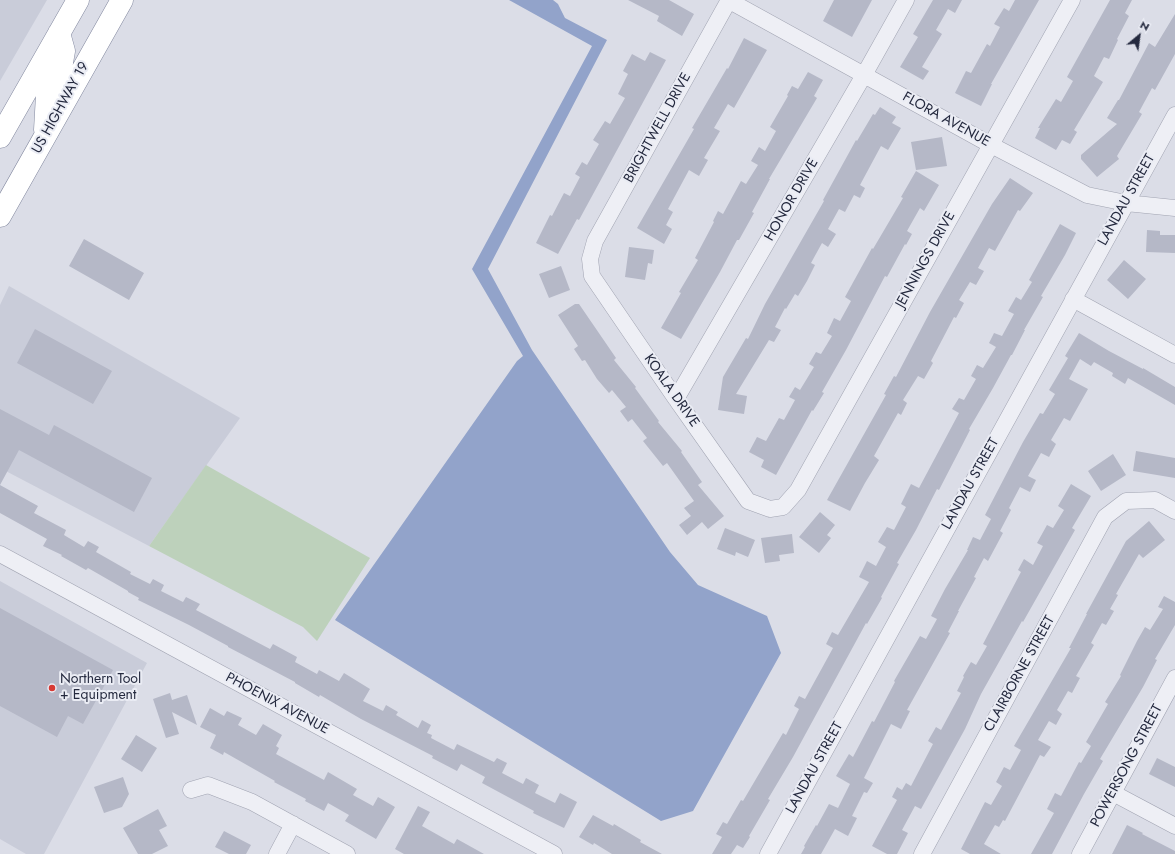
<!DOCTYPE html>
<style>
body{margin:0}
#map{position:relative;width:1175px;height:854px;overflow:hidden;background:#dbdde7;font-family:Jost,sans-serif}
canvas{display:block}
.north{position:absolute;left:1119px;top:16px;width:40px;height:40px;-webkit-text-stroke:3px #eaecf4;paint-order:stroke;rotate:29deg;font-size:11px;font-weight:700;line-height:16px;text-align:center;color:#24293e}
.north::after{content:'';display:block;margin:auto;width:14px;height:18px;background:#24293e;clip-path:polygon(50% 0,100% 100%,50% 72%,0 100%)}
</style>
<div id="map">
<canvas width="1175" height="854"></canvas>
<div class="north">N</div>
</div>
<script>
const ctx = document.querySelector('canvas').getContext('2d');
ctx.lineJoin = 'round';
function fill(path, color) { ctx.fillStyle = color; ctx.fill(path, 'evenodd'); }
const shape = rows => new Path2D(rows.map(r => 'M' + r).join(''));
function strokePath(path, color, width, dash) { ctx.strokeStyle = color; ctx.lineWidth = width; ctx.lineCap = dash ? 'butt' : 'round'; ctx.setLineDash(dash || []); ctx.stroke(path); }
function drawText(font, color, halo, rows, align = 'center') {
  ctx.font = font + ' Jost,sans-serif'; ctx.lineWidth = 4; ctx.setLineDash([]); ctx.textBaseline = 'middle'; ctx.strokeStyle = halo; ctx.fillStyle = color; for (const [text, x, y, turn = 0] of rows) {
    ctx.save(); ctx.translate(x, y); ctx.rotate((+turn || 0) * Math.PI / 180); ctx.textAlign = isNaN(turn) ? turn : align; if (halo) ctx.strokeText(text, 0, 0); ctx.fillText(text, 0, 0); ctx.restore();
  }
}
fill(shape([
 [0,0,47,0,0,81],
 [9,286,240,418,149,546,0,468,0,305],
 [0,581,147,663,44,854,26,854,0,839]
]), '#c9ccd9');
fill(shape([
 [206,465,370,558,317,641,303,627,149,546]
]), '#bdd1bb');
fill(shape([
 [509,0,553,0,558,4,565,18,607,40,488,269,532,350,670,552,698,585,767,616,781,653,693,811,661,821,335,620,517,361,523,356,472,269,592,46]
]), '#92a3ca');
fill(shape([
 [628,0,669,0,694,14,682,36,657,21,659,16],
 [834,0,872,0,852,37,823,21],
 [933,0,962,0,955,13,948,9,936,30,942,34,922,67,929,71,923,80,900,67,918,37,913,34],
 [1015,0,1039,0,991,84,992,84,981,106,955,93,966,71,971,73,987,44,990,46,1000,27,994,24,1004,8,1009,11],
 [1110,0,1132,0,1125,13,1129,16,1117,39,1118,40,1109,59,1104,57,1094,76,1103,82,1074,130,1077,132,1070,144,1062,140,1056,150,1035,138,1040,128,1038,128,1056,99,1061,102,1073,81,1067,77],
 [1175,14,1175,54,1155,90,1152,88,1139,112,1142,114,1117,156,1119,159,1097,177,1081,159,1081,155,1117,124,1107,118,1118,100,1119,100,1149,43,1155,47],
 [744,38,767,50,734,108,728,104,714,128,720,131,704,158,708,160,699,176,689,170,668,209,673,212,666,225,672,229,664,244,637,228,694,129,692,128,727,68,728,69],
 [650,52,666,60,579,220,577,219,558,254,536,243,550,215,552,216,564,193,570,196,580,177,575,174,582,162,587,165,599,144,593,140,605,121,610,124,625,98,618,94,628,74,623,71,632,54,645,61],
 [808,72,823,80,814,96,817,98,769,179,770,179,752,212,754,213,739,240,737,240,720,272,681,339,661,328,681,293,679,292,698,260,695,258,714,222,713,221,718,211,723,214,741,181,746,184,758,165,751,161,759,147,765,151,776,131,770,127,788,96,787,95,792,86,798,89],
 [880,107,896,117,892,123,901,128,888,150,881,146,860,185,865,188,860,198,854,195,845,212,839,209,828,229,836,234,828,247,822,243,811,263,815,265,807,281,798,296,795,294,786,309,785,308,775,327,781,330,774,342,769,340,736,394,747,396,744,414,718,410,723,377,746,338,748,339,765,304,824,201,823,200,856,140,857,141,873,114,875,115],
 [942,137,947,166,916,170,911,142],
 [916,171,939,185,924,211,920,208,907,231,912,234,906,245,905,244,887,277,885,276,846,350,822,392,824,393,813,411,812,410,776,475,761,467,764,460,749,452,757,437,766,441,779,418,784,420,795,400,789,397,795,387,800,390,814,367,809,364,816,352,821,354,832,336,827,333,834,318,840,321,851,301,845,297,872,248,873,249,903,198,901,197],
 [1010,178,1033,193,1020,211,1018,210,995,251,989,248,978,268,984,271,976,285,970,282,959,300,964,303,956,318,954,317,931,361,933,363,924,379,918,376,903,400,907,403,901,415,898,413,874,456,879,460,865,483,850,511,827,500,886,395,884,394,894,376,896,377,930,312,992,204],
 [1060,224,1076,233,1065,255,1041,296,1043,297,1024,330,1025,330,1012,355,1011,355,993,388,969,429,970,430,939,490,937,489,916,530,897,563,899,564,881,597,882,598,867,624,866,623,793,757,768,799,770,800,749,836,750,837,743,848,737,845,731,854,712,854,722,837,716,834,723,822,727,824,741,800,743,801,783,733,786,735,799,709,794,706,799,696,805,699,833,648,826,644,832,632,838,635,869,582,859,577,867,561,876,566,886,547,878,542,887,527,894,530,906,507,901,504,911,484,919,488,959,413,952,409,959,398,964,400,976,379,971,376,977,365,983,368,996,347,989,343,994,333,1002,336,1014,314,1008,311,1016,297,1021,300,1032,282,1029,280],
 [1147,230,1160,231,1160,235,1175,235,1175,253,1146,252],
 [84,239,144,273,129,300,69,266],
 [629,247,654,250,652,264,648,263,645,280,625,277],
 [1124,260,1146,279,1128,299,1107,280],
 [561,266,570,290,549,298,539,274],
 [575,304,579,304,616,358,614,360,636,387,635,388,659,421,658,422,682,451,681,452,702,482,698,485,724,516,708,529,702,522,687,535,679,525,691,516,684,508,694,501,667,463,663,466,643,441,647,438,632,419,628,422,620,411,626,407,612,390,609,393,597,379,585,360,582,361,574,349,578,346,558,315],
 [35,329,112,371,93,404,17,363],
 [1079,333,1109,351,1143,369,1143,368,1175,387,1175,405,1128,378,1125,384,1112,376,1113,373,1094,362,1091,366,1080,359,1069,379,1088,389,1070,421,1064,418,1051,440,1056,444,1049,457,1041,453,1028,476,1036,480,1030,492,1020,487,1009,508,1011,510,1000,531,1003,533,988,561,984,558,974,577,976,578,958,611,959,611,948,632,950,633,907,710,910,711,901,729,891,724,864,778,873,783,867,793,864,792,852,816,857,818,848,836,835,829,821,854,801,854,805,847,804,846,816,825,817,826,829,804,838,808,850,784,836,776,849,754,853,757,872,721,874,722,895,682,894,681,920,636,926,639,937,619,931,616,945,589,968,550,967,550,973,537,980,540,991,519,985,515,1023,442,1040,413,1043,414,1055,394,1049,390,1068,358,1065,356],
 [0,409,49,435,54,425,152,478,134,512,19,450,0,485,38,506,34,513,66,530,64,535,84,547,88,541,99,547,96,552,131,572,130,574,150,584,153,579,164,585,161,591,183,602,186,597,200,604,196,610,270,649,273,644,297,657,295,662,317,674,319,670,339,681,344,673,370,689,363,701,383,711,386,705,398,712,396,715,418,728,422,720,431,725,427,733,432,735,431,738,454,750,457,744,494,762,497,758,507,763,502,773,523,784,526,778,539,785,535,793,555,803,560,793,577,802,564,828,533,813,534,811,482,783,485,777,461,764,457,771,432,758,433,756,361,719,320,695,319,697,295,683,295,682,228,647,228,646,189,625,138,600,139,598,128,592,128,591,88,568,86,570,61,556,62,555,43,546,47,539,0,513],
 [1136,451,1175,458,1175,478,1133,471],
 [1113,454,1126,475,1101,491,1088,471],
 [1071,484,1091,496,1072,528,1075,530,1023,622,1022,621,981,694,965,729,921,809,915,806,902,830,908,833,897,854,887,854,872,846,897,800,892,797,897,787,902,790,906,783,911,786,933,744,928,741,936,727,941,730,961,693,957,691,964,677,963,676,971,662,976,665,987,646,983,644,1021,572,1018,570,1024,559,1033,565,1043,546,1037,543,1047,525,1053,528,1064,510,1058,506],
 [820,512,835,525,827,535,831,538,819,553,799,537],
 [1149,521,1165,540,1143,558,1139,554,1116,594,1118,595,1110,609,1114,611,1106,625,1102,623,1091,643,1094,645,1076,676,1080,678,1072,693,1068,691,1057,710,1062,714,1056,725,1049,721,1038,740,1051,747,1044,757,1040,755,1005,821,1003,820,999,827,995,825,984,844,1001,854,970,854,961,849,985,802,991,805,1002,786,996,782,1004,767,1010,770,1021,750,1014,746,1071,648,1069,648,1087,614,1086,614,1126,541],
 [725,528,755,540,748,557,736,552,735,556,717,549],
 [792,534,794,553,779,555,780,561,765,563,761,538],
 [1164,596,1175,602,1175,625,1155,659,1157,660,1143,687,1100,759,1103,761,1084,794,1052,854,1031,854,1054,813,1047,809,1055,793,1061,796,1079,762,1081,763,1091,746,1086,742,1108,704,1105,702,1121,676,1120,675,1137,641,1145,627,1150,630,1163,609,1158,607],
 [0,608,113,670,83,724,68,716,57,737,0,706],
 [170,693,172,700,187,695,197,725,172,712,179,734,166,738,153,699],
 [210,708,224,716,227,711,242,718,238,725,256,735,263,724,282,735,276,746,279,748,276,754,324,780,328,772,357,789,353,795,373,806,378,797,395,807,376,839,345,821,349,815,328,803,324,811,305,801,306,799,274,782,275,781,224,752,223,755,210,748,216,735,200,727],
 [136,735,157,748,142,772,121,759],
 [1157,758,1175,767,1175,787,1149,774],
 [123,777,129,794,122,807,104,813,94,787],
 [418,806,430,812,422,826,454,844,457,839,484,854,404,854,395,849],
 [158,809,167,826,159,830,168,846,152,854,138,854,123,828],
 [593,815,613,826,614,824,641,840,640,842,662,854,612,854,594,843,593,845,579,837],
 [1127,825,1143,833,1142,834,1175,851,1175,854,1112,854],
 [224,831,251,845,246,854,229,854,215,847]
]), '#b5b8c7');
const minor = shape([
 [728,0,991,145,1087,195,1126,203,1175,208],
 [729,0,595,241,590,259,592,276,676,399,748,501,770,509,783,507,798,490,1072,0],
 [1073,299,1175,355],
 [676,399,864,75,906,0],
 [0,554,554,854],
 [191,790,208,785,252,802,347,854],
 [1113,793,1175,826],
 [277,854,293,824],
 [768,854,1175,115],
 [922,854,1105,517,1126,501,1155,500,1175,511],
 [1080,854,1175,678]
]);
const highway = shape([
 [45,130,47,95,61,68,64,51,59,33],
 [0,137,78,0],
 [0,216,122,0]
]);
strokePath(minor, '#a0a3b1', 17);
strokePath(highway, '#81879e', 23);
strokePath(minor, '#eeeff5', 16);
strokePath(highway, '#fff', 22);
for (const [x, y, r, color] of [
 [52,688,4,"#d73a34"]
]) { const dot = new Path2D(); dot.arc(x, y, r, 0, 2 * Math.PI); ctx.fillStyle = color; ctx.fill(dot); strokePath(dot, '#eaecf4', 1.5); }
drawText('14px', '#24293e', '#eaecf4', [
 ["US HIGHWAY 19",61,108,-61],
 ["FLORA AVENUE",946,120,29],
 ["BRIGHTWELL DRIVE",658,128,-61],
 ["HONOR DRIVE",792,200,-60],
 ["LANDAU STREET",1127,200,-61],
 ["JENNINGS DRIVE",926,260,-61],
 ["KOALA DRIVE",671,391,55],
 ["LANDAU STREET",971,484,-61],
 ["CLAIRBORNE STREET",1020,674,-61],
 ["PHOENIX AVENUE",277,704,28],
 ["POWERSONG STREET",1127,766,-62],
 ["LANDAU STREET",815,768,-61]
]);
drawText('14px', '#24293e', '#eaecf4', [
 ["Northern Tool",60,680],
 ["+ Equipment",60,696]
], 'left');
</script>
